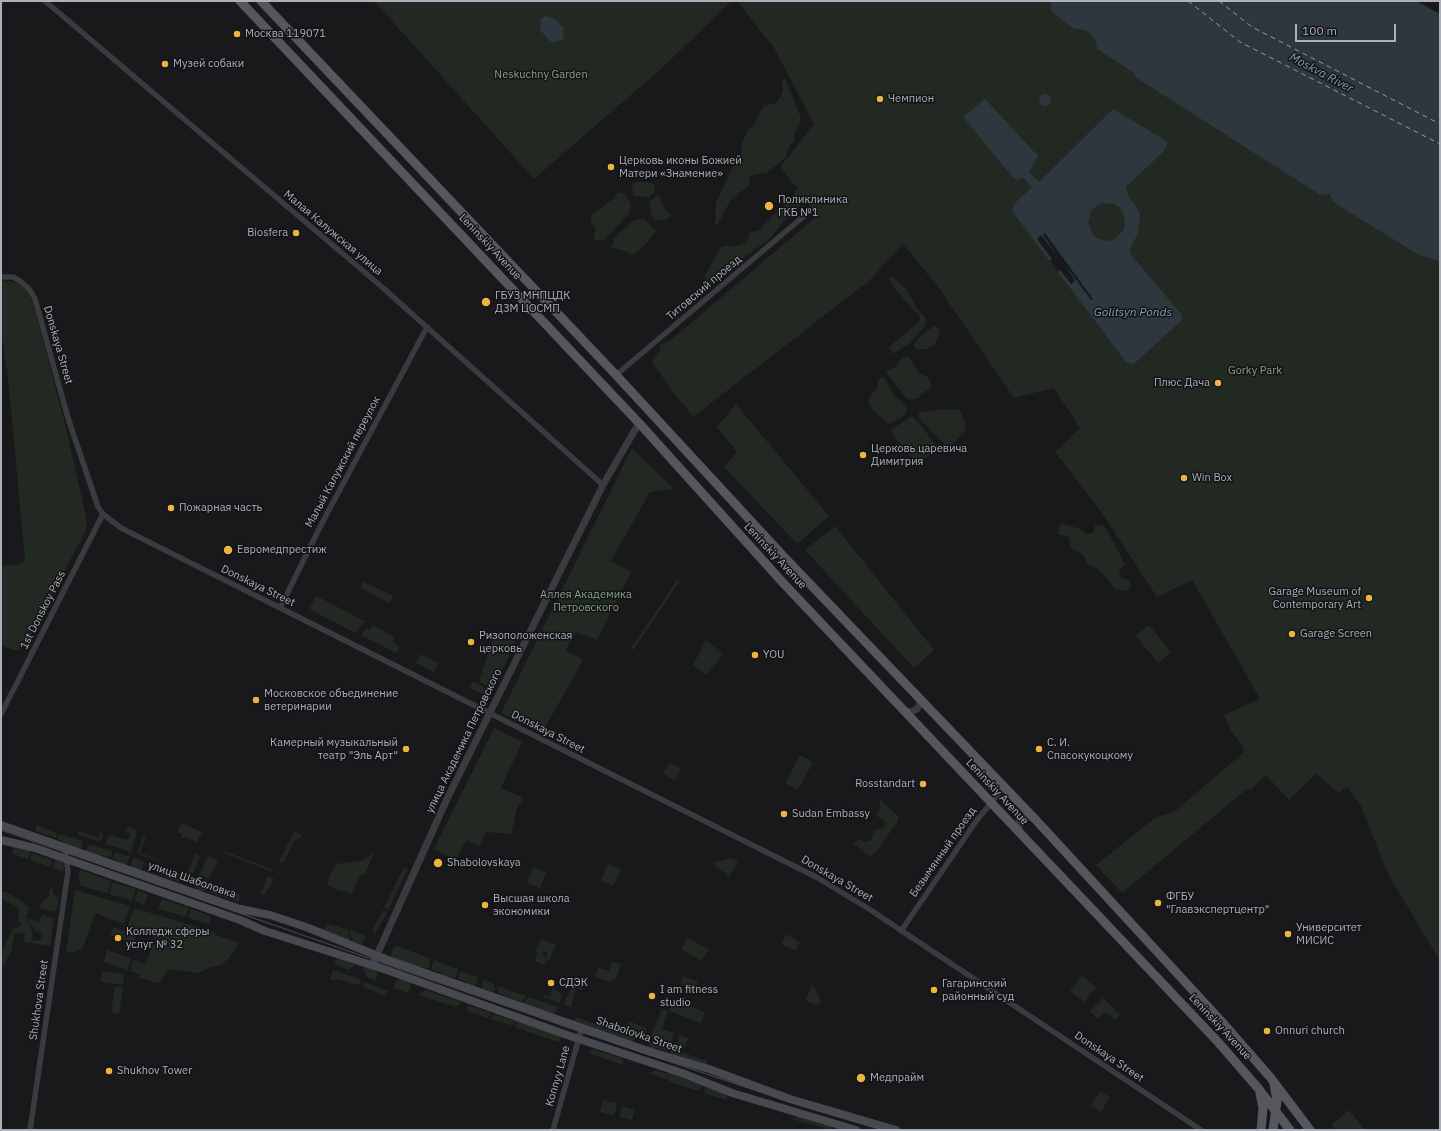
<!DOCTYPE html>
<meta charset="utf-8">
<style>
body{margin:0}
#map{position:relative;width:1441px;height:1131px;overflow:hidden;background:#19191b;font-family:"IBM Plex Sans",sans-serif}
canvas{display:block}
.frame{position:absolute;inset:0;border:2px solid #abb0ba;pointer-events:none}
.scale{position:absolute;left:1295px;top:24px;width:101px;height:18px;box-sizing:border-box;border:2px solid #abb0ba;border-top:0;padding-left:5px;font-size:12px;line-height:14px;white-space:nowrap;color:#abb0ba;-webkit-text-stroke:3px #141416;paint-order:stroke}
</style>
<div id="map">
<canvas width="1441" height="1131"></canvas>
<div class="frame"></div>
<div class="scale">100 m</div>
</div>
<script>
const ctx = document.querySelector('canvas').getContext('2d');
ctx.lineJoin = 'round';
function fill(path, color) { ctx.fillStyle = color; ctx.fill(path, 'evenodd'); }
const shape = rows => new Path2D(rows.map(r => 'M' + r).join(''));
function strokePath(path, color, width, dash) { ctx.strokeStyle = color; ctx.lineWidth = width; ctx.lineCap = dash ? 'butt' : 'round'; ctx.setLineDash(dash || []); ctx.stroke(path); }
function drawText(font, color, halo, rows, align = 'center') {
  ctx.font = font + ' "IBM Plex Sans",sans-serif'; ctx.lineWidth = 3; ctx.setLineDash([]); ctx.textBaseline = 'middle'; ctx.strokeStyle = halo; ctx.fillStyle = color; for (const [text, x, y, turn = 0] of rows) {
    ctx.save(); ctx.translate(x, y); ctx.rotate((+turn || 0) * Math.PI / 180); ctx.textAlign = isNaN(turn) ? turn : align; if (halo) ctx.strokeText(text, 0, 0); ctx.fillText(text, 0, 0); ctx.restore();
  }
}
fill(shape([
 [374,1,732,1,662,68,534,179],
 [737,1,1050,1,1051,11,1072,28,1084,30,1089,32,1096,42,1097,49,1134,73,1135,77,1320,195,1330,194,1419,255,1440,262,1440,961,1388,874,1361,806,1347,787,1339,793,1316,774,1289,800,1266,775,1250,790,1248,788,1122,893,1096,865,1156,817,1174,812,1243,753,1244,748,1231,731,1224,715,1260,699,1192,580,1157,597,1102,513,1055,452,1080,428,1055,390,1053,388,1014,398,938,287,903,244,869,281,693,417,671,389,651,361,660,351,660,345,671,340,816,217,807,201,791,213,769,239,733,266,724,276,711,284,707,282,705,275,722,246,737,246,746,243,748,240,749,233,759,230,794,195,797,188,780,167,814,124,774,48],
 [785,78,801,118,799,125,795,131,794,142,789,146,786,157,766,174,756,174,749,177,750,184,730,201,717,226,715,223,716,203,730,172,739,158,742,149,742,142,748,130,754,125,761,110,765,105,775,104,780,98,783,91,782,80],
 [637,182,648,182,655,185,654,192,649,197,635,196,633,194,632,187,634,183],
 [618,192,624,194,631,204,629,214,603,241,596,240,593,238,596,229,591,223,591,215,614,198],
 [657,195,660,197,665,210,672,215,666,220,655,220,652,217,649,203],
 [643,218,656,231,644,246,635,254,631,255,625,251,611,247,615,237,633,221],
 [893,277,906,289,917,308,926,319,925,326,910,343,893,354,889,349,890,346,920,321,920,317,894,288,889,278],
 [2,280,17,283,29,293,33,303,65,424,87,521,86,530,25,646,19,650,13,650,1,645,1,566,20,564,25,560,8,377,1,331],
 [936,325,940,332,934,346,926,349,916,349,914,346,917,340,925,332],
 [902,357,909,357,918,372,925,375,930,380,931,387,918,398,908,400,886,373,888,370,897,366],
 [882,377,885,378,893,394,907,407,906,414,904,416,888,424,872,409,868,402,871,395,878,387,878,379],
 [736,404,829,516,797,544,724,467,737,452,717,427],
 [951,409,960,410,965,421,965,432,950,446,947,447,919,419,919,412],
 [912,416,922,426,936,446,934,453,921,460,914,458,909,455,891,431,892,429],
 [632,448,674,489,650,492,611,561,631,572,597,640,576,632,566,650,583,660,542,733,501,713],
 [1062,524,1081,529,1086,534,1094,532,1095,525,1102,525,1107,530,1125,564,1119,570,1120,577,1130,580,1131,587,1125,591,1115,589,1106,577,1095,567,1088,565,1083,555,1071,548,1069,537,1058,534,1059,527],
 [835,526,934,650,914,668,805,550],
 [677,580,680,581,633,650,631,648],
 [363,581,393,596,389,603,360,588],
 [316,596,365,621,355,633,311,610,310,608],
 [373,625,395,637,393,641,394,643,400,647,397,653,361,635,366,629,370,630],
 [1149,625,1171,652,1158,663,1136,636],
 [495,632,516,642,493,689,479,682],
 [706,640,723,655,706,675,693,665],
 [420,654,438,663,434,672,416,663],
 [473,681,491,691,488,697,470,688],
 [494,728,522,742,501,788,524,798,517,808,511,834,486,832,479,846,466,840,456,860,434,849],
 [800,755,813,762,798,790,785,783],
 [669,763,681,769,675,780,663,774],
 [881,800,898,816,898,821,875,853,871,856,867,855,853,843,859,840,867,842,871,840,874,831,883,828,885,824,884,820,875,815,881,808,879,804],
 [182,823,202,832,197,842,186,837,181,838,182,834,177,832],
 [37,825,57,833,56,838,35,831],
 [129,826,137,832,131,852,106,844,109,835,128,840,130,834,126,832],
 [78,831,98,838,100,833,104,834,100,842,78,834],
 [295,831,303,837,295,840,283,863,279,861],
 [59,834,83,841,80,851,64,845,63,842,58,839],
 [146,836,140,853,160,860,160,861,138,854,142,838],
 [89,844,112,851,111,857,85,853],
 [14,845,29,849,30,852,28,859,12,854],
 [221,850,269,868,273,872,224,853],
 [115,852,130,857,126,865,116,864,116,860,112,858],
 [32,853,52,860,50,867,30,860],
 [195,853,200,856,193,873,188,872],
 [374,853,365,874,360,876,351,894,344,891,342,893,343,891,338,890,327,885,332,870,334,870,336,864,361,861],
 [208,856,218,861,209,879,199,875],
 [57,858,63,861,64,872,52,867],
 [133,858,144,862,142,869,137,871,132,869,131,864],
 [731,858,738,861,729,877,713,863],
 [608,864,621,870,613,886,601,880],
 [404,867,408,869,388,910,384,908],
 [533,867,546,872,540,888,527,883],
 [162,868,181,874,179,882,159,875],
 [81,870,111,881,107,893,81,886,78,875],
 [268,876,274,879,265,895,261,893],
 [197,880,208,884,206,891,203,891,199,893,195,889],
 [113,882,136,889,132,901,109,894],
 [210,885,240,895,239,902,208,892],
 [53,886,53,893,59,898,57,909,54,912,40,908,42,902,48,897,50,889],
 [75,890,130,906,124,924,95,913,84,945,79,950,73,953,66,952],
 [138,890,148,894,144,905,134,901],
 [1,891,11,894,29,907,26,918,33,932,31,943,24,942,25,934,15,933,10,956,8,955,6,962,1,969,1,953,14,927,19,928,21,923,18,921,19,908,1,898],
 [162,899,189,908,186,917,158,909],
 [30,906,28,918,39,922,42,914,54,919,50,946,32,943,33,940,39,941,42,936,40,932,35,931,27,918],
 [134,908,214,932,216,935,239,943,228,959,220,966,211,967,199,973,169,969,159,983,139,978,140,974,130,971,133,960,146,964,154,941,160,941,154,939,154,936,127,927],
 [191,909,211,916,209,924,188,918],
 [383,910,387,912,376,933,372,931],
 [326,924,347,929,351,942,323,932],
 [113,927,136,935,133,943,110,935],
 [350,930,365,936,362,945,353,941,349,931],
 [786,934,800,942,796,951,781,944],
 [687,938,709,949,702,961,681,949],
 [541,939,556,945,548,963,546,956,548,951,542,952,545,956,546,965,534,961,538,953,535,952],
 [396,946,430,958,429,968,423,967,420,969,390,959,394,947],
 [107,950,131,958,128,970,104,962],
 [337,959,340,959,356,965,348,970,338,966,334,961],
 [434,960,458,969,456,978,449,976,446,978,442,977,441,973,431,969],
 [612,961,621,964,616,979,613,979,612,982,595,977,598,967,609,971],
 [363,967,377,970,378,973,375,981,367,977],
 [333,970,359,979,361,980,360,984,358,985,337,979,336,981,330,979],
 [102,971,124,974,123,985,101,982],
 [460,971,478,977,476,984,473,986,468,986,467,982,458,979],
 [683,976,698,982,694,990,680,984],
 [1082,976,1096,987,1084,1002,1070,991],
 [400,978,410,981,411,987,408,993,393,988,396,981],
 [483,979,494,984,495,989,490,994,482,990],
 [365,982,388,991,386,996,364,987,363,985],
 [576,983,584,985,582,990,576,988,571,1007,564,1004,572,985],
 [813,984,821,1001,816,1005,805,1000],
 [115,986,123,987,119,1014,111,1013],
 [497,986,526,996,526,997,521,1002,498,993],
 [553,988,562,995,559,1003,544,997,544,995,550,996],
 [425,990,461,1002,461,1003,456,1007,418,995],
 [529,997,558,1007,556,1012,552,1015,523,1003],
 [1103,998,1120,1014,1115,1020,1105,1012,1098,1019,1090,1011],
 [673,1000,705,1012,701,1023,669,1011],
 [467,1005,491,1013,491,1014,487,1018,467,1011],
 [662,1009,668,1012,662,1029,674,1033,671,1043,651,1036],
 [494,1014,514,1021,514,1026,490,1019],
 [576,1017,596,1024,597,1020,635,1034,633,1043,618,1036,574,1022],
 [515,1020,561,1037,559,1042,516,1028],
 [628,1021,647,1028,646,1032,644,1033,627,1026],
 [680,1035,689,1039,684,1048,676,1045],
 [650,1040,669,1047,668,1051,657,1048,654,1051,649,1048],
 [672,1048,690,1055,690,1057,692,1056,707,1061,708,1067,688,1060,690,1057,688,1059,670,1053],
 [592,1049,621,1058,623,1062,622,1065,589,1053],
 [656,1070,667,1074,668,1080,649,1073],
 [670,1072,702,1084,700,1090,698,1091,669,1082,668,1073],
 [705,1086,727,1095,727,1100,705,1094,704,1091],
 [1100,1091,1110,1097,1101,1112,1091,1105],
 [603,1100,617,1103,614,1116,600,1112],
 [623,1106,635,1110,632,1120,619,1117],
 [1349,1110,1365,1130,1335,1130,1331,1125],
 [798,1117,832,1127,832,1130,791,1119]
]), '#212922');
fill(shape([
 [1050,1,1416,1,1440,14,1440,262,1419,255,1333,202,1330,194,1320,195,1135,77,1134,73,1097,49,1096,42,1089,32,1084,30,1072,28,1051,11],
 [546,16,550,18,552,17,565,29,563,31,564,35,562,40,551,42,539,29,541,27,540,19],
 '1039 100a6 6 0 1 1 12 0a6 6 0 1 1-12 0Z',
 [985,99,1038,156,1029,172,1039,182,1113,109,1168,142,1164,151,1126,187,1128,196,1138,209,1140,215,1138,233,1129,251,1131,255,1182,315,1182,320,1136,362,1133,364,1126,362,1012,211,1014,204,1032,187,1024,178,1017,180,1011,175,963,117],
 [1102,203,1115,204,1120,208,1125,218,1124,230,1116,238,1110,241,1098,239,1093,235,1088,223,1091,210]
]), '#2f373e');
fill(shape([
 [1045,233,1093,299,1091,300,1066,266,1075,281,1071,284,1060,270,1058,272,1050,261,1052,259,1037,239,1041,235,1058,257,1043,235]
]), '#19191b');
strokePath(shape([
 [1188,1,1240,42,1440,144],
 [1219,1,1252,27,1440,124]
]), '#849cb3', 1, [5, 4]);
strokePath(shape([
 [45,1,382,287,603,485],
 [1,277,13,277,20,281,30,290,35,299,68,418,98,507,103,514,121,528,818,878,869,909,1201,1130],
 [616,375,804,216],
 [280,608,321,525,427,327],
 [1,714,103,514],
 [901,931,977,820,1004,787],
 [30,1130,68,872,65,848],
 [553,1130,582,1027]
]), '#3a3b3f', 5.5);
strokePath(shape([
 [903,710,911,712,917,709,920,704,918,696],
 [1019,832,1019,820,1026,816,1035,819],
 [372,966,447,799,603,485,639,423]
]), '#3a3b3f', 7);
strokePath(shape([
 [1,825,240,909,270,915,306,927,388,960,651,1052,709,1069,790,1099,896,1130],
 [1,840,35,848,240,920,265,931,384,969,564,1034,682,1073,732,1093,856,1130]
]), '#48494f', 8);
strokePath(shape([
 [240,1,639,423,785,585,1218,1042,1258,1088,1290,1130],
 [261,1,616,375,786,559,1035,819,1222,1022,1270,1077,1310,1130],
 [1260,1093,1263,1108,1261,1130],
 [1273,1130,1277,1101,1274,1084]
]), '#56575e', 9);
strokePath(shape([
 [1,830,581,1032,802,1106,882,1130]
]), '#4d4e54', 1);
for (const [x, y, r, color] of [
 [237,34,4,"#ebb540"],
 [165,64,4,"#ebb540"],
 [880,99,4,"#ebb540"],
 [611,167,4,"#ebb540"],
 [769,206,5,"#ebb540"],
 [296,233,4,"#ebb540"],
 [486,302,5,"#ebb540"],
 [1218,383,4,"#ebb540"],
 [863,455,4,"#ebb540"],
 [1184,478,4,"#ebb540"],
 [171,508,4,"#ebb540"],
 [228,550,5,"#ebb540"],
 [1369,598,4,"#ebb540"],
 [1292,634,4,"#ebb540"],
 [471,642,4,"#ebb540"],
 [755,655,4,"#ebb540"],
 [256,700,4,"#ebb540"],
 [406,749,4,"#ebb540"],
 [1039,749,4,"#ebb540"],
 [923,784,4,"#ebb540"],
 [784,814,4,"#ebb540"],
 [438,863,5,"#ebb540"],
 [1158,903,4,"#ebb540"],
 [485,905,4,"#ebb540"],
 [1288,934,4,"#ebb540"],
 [118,938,4,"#ebb540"],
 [551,983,4,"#ebb540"],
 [934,990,4,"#ebb540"],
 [652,996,4,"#ebb540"],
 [1267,1031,4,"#ebb540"],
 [109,1071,4,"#ebb540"],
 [861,1078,5,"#ebb540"]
]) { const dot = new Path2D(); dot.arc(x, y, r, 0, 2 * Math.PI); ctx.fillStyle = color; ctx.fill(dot); strokePath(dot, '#141416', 1.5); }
drawText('11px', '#abb0ba', '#141416', [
 ["Москва 119071",245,34],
 ["Музей собаки",173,64],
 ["Чемпион",888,99],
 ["Церковь иконы Божией",619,161],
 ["Матери «Знамение»",619,174],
 ["Поликлиника",778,200],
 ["ГКБ №1",778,213],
 ["Biosfera",288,233,"right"],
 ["ГБУЗ МНПЦДК",495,296],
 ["ДЗМ ЦОСМП",495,309],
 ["Плюс Дача",1210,383,"right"],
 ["Церковь царевича",871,449],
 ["Димитрия",871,462],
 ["Win Box",1192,478],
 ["Пожарная часть",179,508],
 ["Евромедпрестиж",237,550],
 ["Garage Museum of",1361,592,"right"],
 ["Contemporary Art",1361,605,"right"],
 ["Garage Screen",1300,634],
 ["Ризоположенская",479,636],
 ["церковь",479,649],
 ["YOU",763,655],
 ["Московское объединение",264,694],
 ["ветеринарии",264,707],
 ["Камерный музыкальный",398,743,"right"],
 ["театр \"Эль Арт\"",398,756,"right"],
 ["С. И.",1047,743],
 ["Спасокукоцкому",1047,756],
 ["Rosstandart",915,784,"right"],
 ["Sudan Embassy",792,814],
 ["Shabolovskaya",447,863],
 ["ФГБУ",1166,897],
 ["\"Главэкспертцентр\"",1166,910],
 ["Высшая школа",493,899],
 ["экономики",493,912],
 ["Университет",1296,928],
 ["МИСИС",1296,941],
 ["Колледж сферы",126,932],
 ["услуг № 32",126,945],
 ["СДЭК",559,983],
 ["Гагаринский",942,984],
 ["районный суд",942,997],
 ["I am fitness",660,990],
 ["studio",660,1003],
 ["Onnuri church",1275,1031],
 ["Shukhov Tower",117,1071],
 ["Медпрайм",870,1078]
], 'left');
drawText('11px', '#83a486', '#141416', [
 ["Neskuchny Garden",541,75],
 ["Gorky Park",1255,371],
 ["Аллея Академика",586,595],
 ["Петровского",586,608]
]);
drawText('11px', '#abb0ba', '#141416', [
 ["Малая Калужская улица",333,233,40],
 ["Leninskiy Avenue",490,247,47],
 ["Титовский проезд",704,288,-40],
 ["Donskaya Street",58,345,74],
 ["Малый Калужский переулок",343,462,-62],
 ["Leninskiy Avenue",775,556,47],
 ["Donskaya Street",258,586,26],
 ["1st Donskoy Pass",43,610,-63],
 ["Donskaya Street",548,732,27],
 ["улица Академика Петровского",464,741,-64],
 ["Leninskiy Avenue",997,792,47],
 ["Безымянный проезд",943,852,-55],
 ["Donskaya Street",837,879,30],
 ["улица Шаболовка",192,880,19],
 ["Shukhova Street",39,1000,-82],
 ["Leninskiy Avenue",1220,1027,47],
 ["Shabolovka Street",639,1035,19],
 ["Donskaya Street",1109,1057,34],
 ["Konnyy Lane",558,1076,-74]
]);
drawText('italic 12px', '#849cb3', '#141416', [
 ["Moskva River",1321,73,28],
 ["Golitsyn Ponds",1133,313]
]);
</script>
